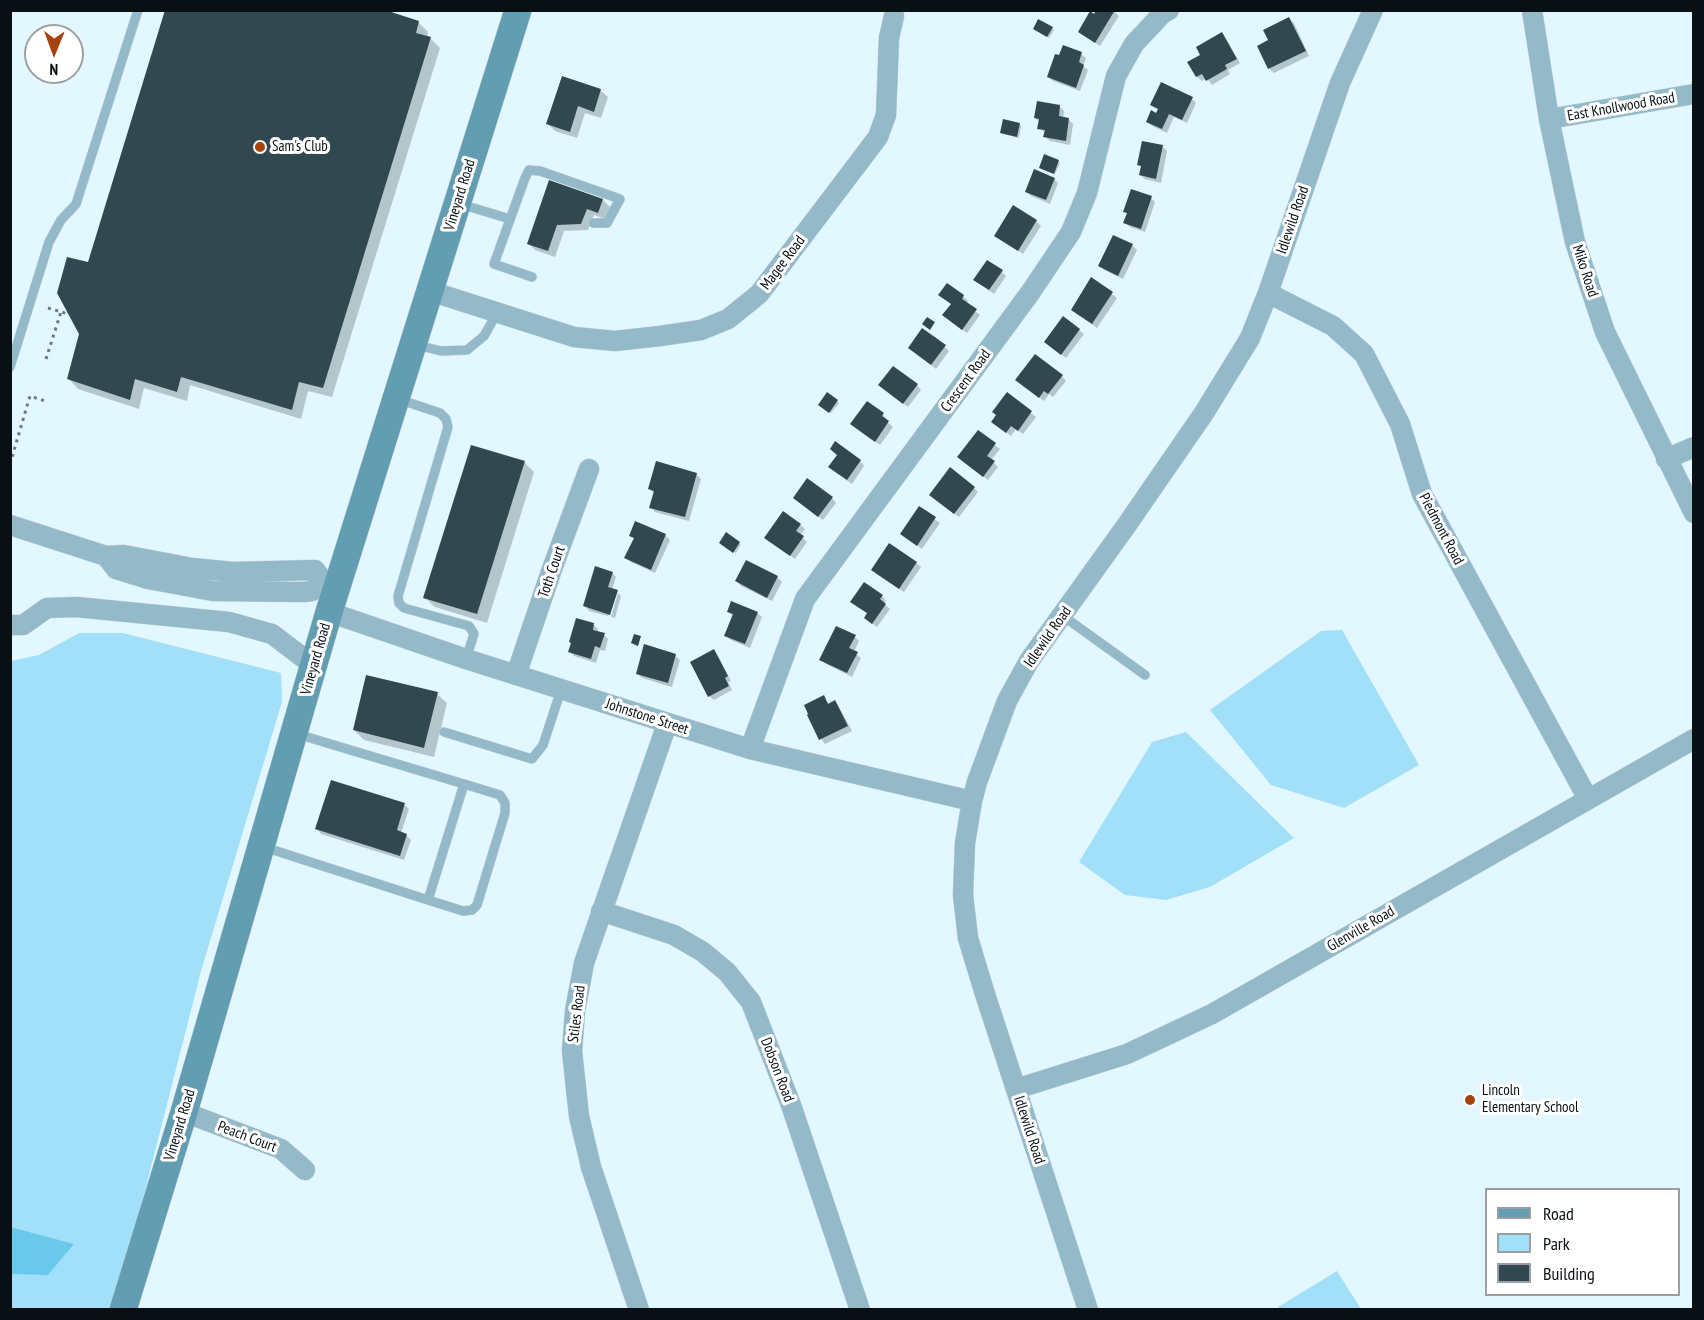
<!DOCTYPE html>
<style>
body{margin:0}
#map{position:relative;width:1704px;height:1320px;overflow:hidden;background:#e2f7ff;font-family:"PT Sans Narrow",sans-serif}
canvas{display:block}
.frame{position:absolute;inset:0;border:12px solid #081014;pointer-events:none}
.legend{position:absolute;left:1485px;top:1188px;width:195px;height:108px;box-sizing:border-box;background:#fff;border:2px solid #9c9fa1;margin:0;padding:8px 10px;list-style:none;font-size:18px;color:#081014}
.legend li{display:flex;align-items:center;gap:12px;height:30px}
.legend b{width:30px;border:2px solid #9c9fa1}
.north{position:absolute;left:24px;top:24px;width:60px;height:60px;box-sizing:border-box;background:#fff;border:2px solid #9c9fa1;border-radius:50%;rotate:181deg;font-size:16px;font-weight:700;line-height:24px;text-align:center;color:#081014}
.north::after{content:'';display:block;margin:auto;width:21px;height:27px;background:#a6430b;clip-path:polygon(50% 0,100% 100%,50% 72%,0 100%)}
</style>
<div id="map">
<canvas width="1704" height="1320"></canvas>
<div class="frame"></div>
<ul class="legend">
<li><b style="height:8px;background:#629db2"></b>Road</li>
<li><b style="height:16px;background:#a1e0f8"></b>Park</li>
<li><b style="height:16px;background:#324850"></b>Building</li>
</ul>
<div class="north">N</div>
</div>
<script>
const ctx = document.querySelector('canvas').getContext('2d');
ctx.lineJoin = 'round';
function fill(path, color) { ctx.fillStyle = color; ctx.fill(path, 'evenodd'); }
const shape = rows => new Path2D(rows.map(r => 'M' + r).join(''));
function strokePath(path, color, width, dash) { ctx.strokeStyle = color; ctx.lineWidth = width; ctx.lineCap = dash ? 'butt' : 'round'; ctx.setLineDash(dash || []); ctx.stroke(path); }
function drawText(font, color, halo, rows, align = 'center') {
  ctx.font = font + ' "PT Sans Narrow",sans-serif'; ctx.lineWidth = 6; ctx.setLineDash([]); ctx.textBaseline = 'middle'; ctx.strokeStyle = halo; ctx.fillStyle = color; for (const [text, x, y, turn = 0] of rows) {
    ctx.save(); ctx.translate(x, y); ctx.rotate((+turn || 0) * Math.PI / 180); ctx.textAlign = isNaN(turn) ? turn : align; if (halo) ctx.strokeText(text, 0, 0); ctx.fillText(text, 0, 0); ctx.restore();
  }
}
fill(shape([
 [1342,630,1419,765,1344,808,1271,785,1210,710,1321,631],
 [79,633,123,633,281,673,282,702,201,971,128,1257,111,1309,11,1310,11,1274,48,1274,73,1244,11,1227,11,661,39,655],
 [1186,732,1294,838,1210,887,1166,900,1125,895,1079,862,1152,742],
 [1337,1271,1361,1309,1279,1309,1278,1307]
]), '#a1e0f8');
fill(shape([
 [10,1227,11,1227,74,1244,48,1275,11,1274]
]), '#6ac9eb');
fill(shape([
 [167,10,394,10,392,14,419,23,428,32,427,37,430,38,440,48,332,397,308,391,301,419,190,385,187,401,144,388,139,409,78,389,69,379,81,334,89,264],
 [1113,10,1119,16,1100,46,1080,32,1095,16],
 [1289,19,1294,23,1309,56,1274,73,1269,68,1259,46,1270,41],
 [1052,28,1054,30,1049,38,1036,30],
 [1222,34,1226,39,1240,63,1228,70,1230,74,1212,85,1207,78,1202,81,1197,77,1189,63,1202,55],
 [1081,54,1086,58,1083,66,1088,70,1080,91,1053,81,1048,77],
 [600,90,608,97,601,118,585,113,577,138,555,131,548,124],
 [1192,99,1196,103,1187,123,1174,117,1167,133,1152,126,1148,122,1159,110,1152,105],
 [1060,107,1064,111,1063,119,1069,120,1073,124,1070,145,1050,141,1045,137,1046,133,1039,128,1040,122,1035,118],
 [1019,124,1021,126,1019,138,1003,134,1002,133],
 [1163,147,1167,151,1161,183,1145,179,1140,175,1142,168,1139,164],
 [1058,161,1060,163,1055,174,1042,169],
 [1054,179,1058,183,1050,204,1031,196,1027,192],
 [550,182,603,200,610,207,605,219,594,215,588,230,564,231,555,257,535,250,528,243],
 [1151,198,1155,202,1145,232,1130,227,1125,223,1128,214,1125,212],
 [1036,221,1041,226,1023,254,996,236],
 [1113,237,1133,246,1137,250,1123,279,1104,270,1100,265],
 [1002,272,1006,276,994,294,980,284],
 [1092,279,1117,298,1097,328,1073,310],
 [947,285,963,296,968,301,966,304,980,315,967,333,949,320,952,304],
 [1079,330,1084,334,1066,358,1050,346],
 [945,347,949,351,936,369,910,348],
 [1062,376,1066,381,1053,397,1049,394,1044,401,1022,384],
 [917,385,921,390,908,407,885,389],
 [1007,394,1036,417,1023,434,1016,429,1011,436,998,426],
 [837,401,839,403,831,413,822,407],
 [867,403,883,415,887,419,886,421,893,427,880,445,856,428],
 [978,432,1000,449,991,460,998,467,988,480,964,461],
 [860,461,864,466,852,484,835,472],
 [524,462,534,472,487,623,435,607,425,598],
 [696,474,701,479,689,521,655,512,651,507,654,494,650,489],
 [974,488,978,492,959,517,935,499],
 [832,498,836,503,823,520,799,502],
 [920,508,940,523,922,549,902,534],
 [636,523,666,536,670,540,655,573,631,562,626,558,635,539,631,535],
 [800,525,805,529,800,535,807,542,795,559,770,542],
 [739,543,741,544,736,553,722,545],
 [747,562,777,577,782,582,772,601,741,586,737,581],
 [916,563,921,567,904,592,877,574],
 [612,573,616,577,612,590,617,592,615,592,608,616,589,611,585,606],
 [618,593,621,596,615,618,611,617],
 [882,596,886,601,884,604,890,609,877,627,870,622,868,614,857,606],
 [729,612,757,613,762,617,750,648,731,640,726,636,734,617],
 [594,625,598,629,597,633,604,635,608,639,605,651,600,650,596,663,574,656,570,652],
 [855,637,859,641,854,652,861,658,852,677,826,664,821,659],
 [713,651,718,656,731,681,728,682,732,690,714,700,709,696],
 [675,655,680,660,672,687,642,678,638,674],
 [437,694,447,703,434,757,364,740,354,730],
 [823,697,830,705,835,702,839,707,852,731,825,744,821,739,809,715],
 [404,805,409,809,401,833,406,835,411,840,404,860,321,834,317,829]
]), '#0003');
fill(shape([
 [165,10,385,10,419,21,416,33,431,37,323,388,299,382,292,410,181,377,177,392,135,379,130,400,67,379,79,334,57,293,67,257,88,262],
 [1096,10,1115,10,1095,43,1078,32,1090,11,1094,14],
 [1289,17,1306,51,1268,69,1257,46,1268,40,1263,30],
 [1038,19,1053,27,1047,37,1033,29],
 [1222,32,1237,59,1225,65,1227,69,1206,81,1202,74,1196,77,1187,62,1200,55,1196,47],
 [1063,45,1082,52,1079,62,1084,65,1076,88,1047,77,1055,54,1059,55],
 [562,76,601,89,594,112,578,106,570,132,546,124],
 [1161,82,1193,97,1182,120,1169,114,1162,129,1146,122,1151,110,1156,113,1158,109,1150,105],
 [1037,101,1060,105,1059,116,1069,118,1066,141,1043,137,1045,130,1037,129,1039,119,1034,118],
 [1003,119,1020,123,1017,137,1000,133],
 [1142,141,1163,145,1156,179,1139,175,1141,166,1137,165],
 [1044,154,1059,160,1054,174,1039,168],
 [1034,169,1055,178,1046,200,1025,192],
 [549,180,603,199,598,213,587,209,581,224,557,225,548,251,527,244],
 [1131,189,1152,196,1141,229,1123,223,1127,213,1123,212],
 [1013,205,1037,220,1018,251,994,236],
 [1113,235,1133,244,1118,276,1098,266],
 [987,260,1003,270,989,290,973,280],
 [1091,277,1113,292,1092,324,1071,310],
 [947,283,964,295,962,299,977,309,962,330,942,315,951,304,938,295],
 [1063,316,1080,329,1061,355,1044,342],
 [927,317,935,322,930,330,922,324],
 [922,328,946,345,931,365,908,348],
 [1035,354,1063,375,1048,394,1044,391,1039,398,1015,380],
 [893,366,918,384,903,404,878,385],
 [827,392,838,400,829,413,818,405],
 [1007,392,1032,411,1018,431,1011,426,1006,433,991,422,996,415,992,412],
 [867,401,884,413,882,416,889,421,875,442,850,424],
 [978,430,996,443,987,456,995,461,983,477,957,457],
 [835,441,861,460,847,480,828,467,837,455,830,449],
 [471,445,525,461,477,614,423,598],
 [656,461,697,473,685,517,649,508,654,491,648,489],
 [950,467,975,487,954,514,929,495],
 [807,478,833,497,818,517,793,498],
 [919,506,936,517,917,546,900,534],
 [783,511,801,524,796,531,804,536,790,556,764,538],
 [635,521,666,534,651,570,624,558,634,538,629,536],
 [726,532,740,542,733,553,719,543],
 [889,543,917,562,899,589,871,570],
 [746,560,778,576,767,598,735,581],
 [595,566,613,572,608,587,618,590,610,615,583,606],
 [864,582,883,595,880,599,886,604,872,624,864,618,867,613,850,602],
 [731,601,758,612,745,644,724,636,733,614,727,612],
 [576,618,594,623,593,630,605,633,600,648,595,646,591,659,568,652,571,643,569,642],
 [836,626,856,635,849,648,858,652,847,673,819,660],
 [634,634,641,636,638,646,631,643],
 [644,644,676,654,668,683,636,674],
 [714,649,728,676,725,678,729,686,708,697,690,662],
 [366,675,438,692,424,748,353,730],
 [824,695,828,704,835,700,848,726,819,740,807,715,808,714,804,705],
 [331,780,405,803,397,830,407,834,400,856,315,829]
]), '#324850');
const lane = shape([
 [460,204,510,219],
 [532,277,494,264,525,178,529,170,540,171,620,199,607,223,593,223],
 [417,345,441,351,467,350,484,336,497,313],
 [10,367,49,242,61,220,76,204,138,10],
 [398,399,440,413,446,419,448,427,398,596,399,603,404,608,469,626,474,634,466,659],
 [1063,616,1145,675],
 [444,732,532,759,543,745,561,690],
 [297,734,464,784],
 [264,847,428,900,463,911,472,910,477,905,505,813,505,803,500,795,464,784,428,900]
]);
const street = shape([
 [1532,10,1549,119,1575,242,1605,332,1694,513],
 [1549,119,1694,94],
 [430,291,574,337,615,341,660,336,701,330,728,319,759,294,878,137,886,115,889,38,894,16],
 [1268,293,1333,326,1364,354,1400,424,1422,494,1588,799],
 [1666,459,1694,447],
 [10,525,106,556,124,555,192,568,233,572,315,570,323,581],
 [106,556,116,569,148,579,213,591,304,592,312,591,323,581,336,581],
 [329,612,466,659,750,749,972,801],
 [10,625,23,625,47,608,76,607,229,622,272,634,314,666],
 [516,675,552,569,589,469],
 [750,749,805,599,1030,293,1071,232,1087,193,1116,76,1134,44,1162,14,1169,10],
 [601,911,674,935,703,952,727,972,751,1002,791,1105,860,1310],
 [1016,1089,1127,1054,1212,1014,1694,739],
 [184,1112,281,1149,305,1170],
 [639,1310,591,1167,579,1116,572,1051,575,1011,584,963,667,724],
 [1088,1310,984,991,968,938,963,895,965,843,972,801,977,782,1007,701,1029,661,1126,526,1204,413,1250,338,1268,293,1340,83,1373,10]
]);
const secondary = shape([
 [123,1310,184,1112,329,612,518,10]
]);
strokePath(lane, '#bfd2d9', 10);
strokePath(street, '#bfd2d9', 21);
strokePath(secondary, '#bfd2d9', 28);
strokePath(shape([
 [48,308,68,314],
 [46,359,61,312],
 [10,464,30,396,45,401]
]), '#6b797f', 3, [3, 4.5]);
strokePath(lane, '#94b9c8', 9);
strokePath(street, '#94b9c8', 20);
strokePath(secondary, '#629db2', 27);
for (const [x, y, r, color] of [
 [260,147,6,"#a6430b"],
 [1470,1100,6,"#a6430b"]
]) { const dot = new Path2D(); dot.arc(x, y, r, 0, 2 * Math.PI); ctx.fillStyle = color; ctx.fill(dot); strokePath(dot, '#fff', 2); }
drawText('15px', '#081014', '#fff', [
 ["East Knollwood Road",1621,107,-10],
 ["Vineyard Road",460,195,-73],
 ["Idlewild Road",1293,220,-71],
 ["Magee Road",783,263,-53],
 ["Miko Road",1585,271,72],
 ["Crescent Road",966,381,-54],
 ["Piedmont Road",1441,529,62],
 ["Toth Court",552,572,-71],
 ["Idlewild Road",1048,637,-55],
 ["Vineyard Road",316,659,-74],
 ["Johnstone Street",647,717,18],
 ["Glenville Road",1361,929,-30],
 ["Stiles Road",577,1014,-83],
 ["Dobson Road",777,1070,69],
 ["Vineyard Road",180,1125,-73],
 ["Idlewild Road",1029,1130,72],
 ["Peach Court",247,1137,21]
]);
drawText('15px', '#081014', '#fff', [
 ["Sam's Club",272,147],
 ["Lincoln",1482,1091],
 ["Elementary School",1482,1108]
], 'left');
</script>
